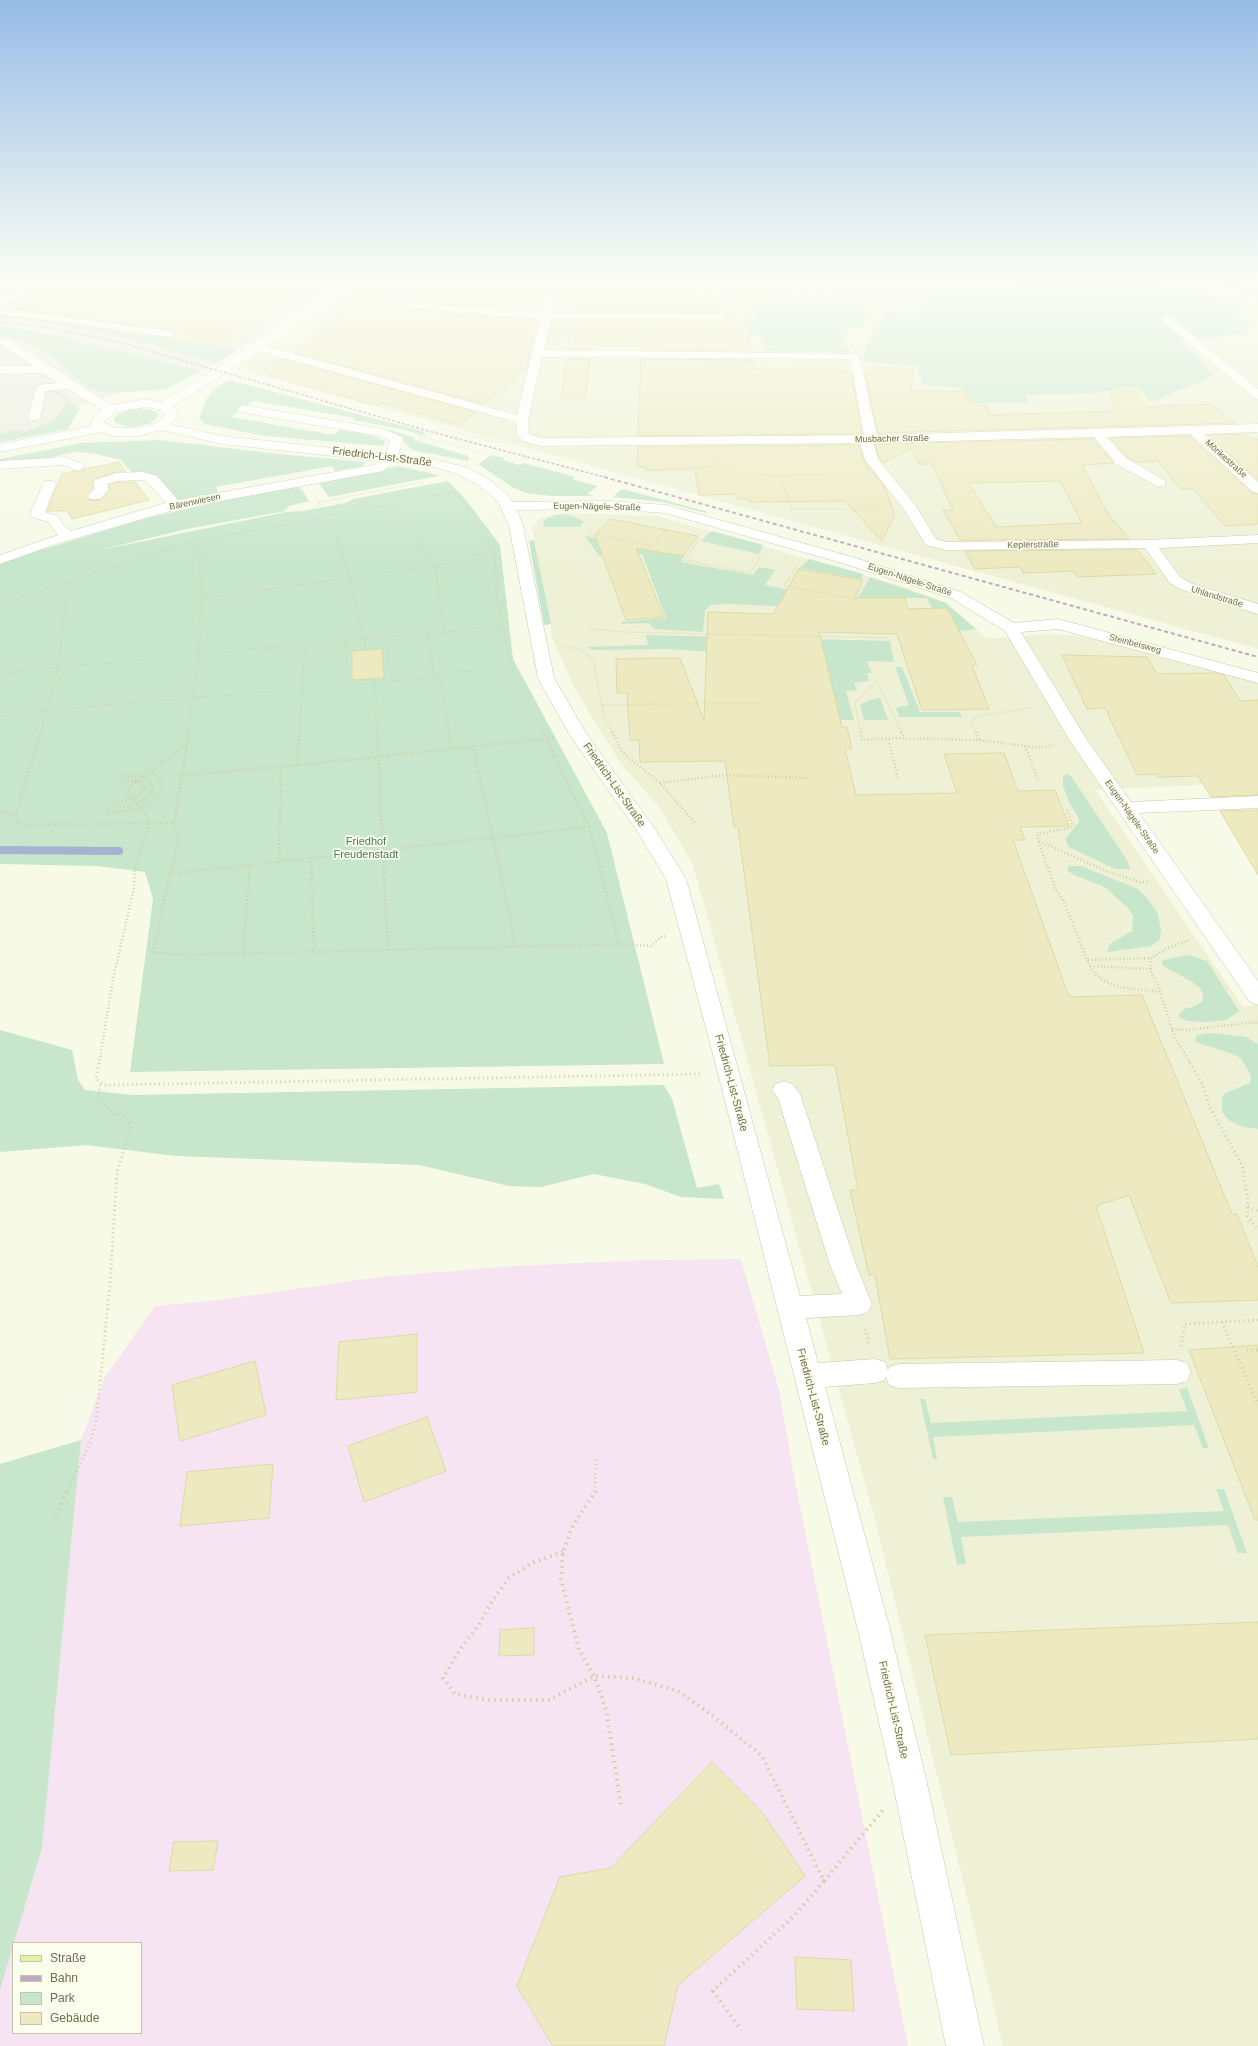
<!DOCTYPE html>
<meta charset="utf-8">
<style>
body{margin:0}
#map{position:relative;width:1258px;height:2046px;overflow:hidden;background:#f7fae7;font-family:Helvetica,sans-serif}
canvas{display:block}
.legend{position:absolute;left:12px;top:1942px;width:130px;height:92px;box-sizing:border-box;background:#fbfded;border:1px solid #c4c4ad;margin:0;padding:5px 7px;list-style:none;font-size:12px;color:#716e4e}
.legend li{display:flex;align-items:center;gap:8px;height:20px}
.legend b{width:20px;border:1px solid #c4c4ad}
</style>
<div id="map">
<canvas width="1258" height="2046"></canvas>
<ul class="legend">
<li><b style="height:5px;background:#e4f2a7"></b>Straße</li>
<li><b style="height:5px;background:#c3a7c0"></b>Bahn</li>
<li><b style="height:11px;background:#c7e6cc"></b>Park</li>
<li><b style="height:11px;background:#edeac2"></b>Gebäude</li>
</ul>
</div>
<script>
const ctx = document.querySelector('canvas').getContext('2d');
ctx.lineJoin = 'round';
function fill(path, color) { ctx.fillStyle = color; ctx.fill(path, 'evenodd'); }
const shape = rows => new Path2D(rows.map(r => 'M' + r).join(''));
function strokePath(path, color, width, dash) { ctx.strokeStyle = color; ctx.lineWidth = width; ctx.lineCap = dash ? 'butt' : 'round'; ctx.setLineDash(dash || []); ctx.stroke(path); }
function drawText(font, color, halo, rows, align = 'center') {
  ctx.font = font + ' Helvetica,sans-serif'; ctx.lineWidth = 3.5; ctx.setLineDash([]); ctx.textBaseline = 'middle'; ctx.strokeStyle = halo; ctx.fillStyle = color; for (const [text, x, y, turn = 0] of rows) {
    ctx.save(); ctx.translate(x, y); ctx.rotate((+turn || 0) * Math.PI / 180); ctx.textAlign = isNaN(turn) ? turn : align; if (halo) ctx.strokeText(text, 0, 0); ctx.fillText(text, 0, 0); ctx.restore();
  }
}
fill(shape([
 [374,280,693,280,694,292,922,289,1012,284,1009,280,1258,280,1258,649,236,368,351,292],
 [561,513,657,516,902,586,946,603,987,639,1053,634,1081,636,1258,683,1258,782,1095,790,1243,1007,1258,1004,1258,2046,1003,2046,875,1520,693,865,660,808,621,764,575,689,553,640,532,527,539,519]
]), '#eef1d6');
fill(shape([
 [0,280,339,280,225,359,166,389,119,393,65,410,58,428,0,438]
]), '#ebebe0');
fill(shape([
 [741,1259,779,1390,794,1476,908,2046,0,2046,0,1990,13,1946,13,2033,141,2033,141,1943,14,1943,42,1848,81,1440,105,1377,155,1306,219,1300,379,1277,513,1266,645,1260]
]), '#f6e4f3');
fill(shape([
 [554,280,789,280,790,282,688,283],
 [1096,280,1134,280,1247,304,1234,313,1250,324,1247,334,1181,340,1214,376,1150,402,1141,389,1125,387,1098,393,1026,395,1027,403,971,403,962,388,923,385,917,366,864,362,864,354,873,332,887,313,928,312,921,303,929,297,922,289],
 [1206,280,1240,280,1241,285,1248,291],
 [861,304,866,308,867,313,861,328,849,328,840,347,850,348,849,353,767,351,760,335,561,330,562,320,757,319,753,305],
 [0,316,76,324,237,350,216,363,115,335,40,322,0,318],
 [0,325,48,334,201,371,166,389,105,393,86,386,57,361,27,342,0,335],
 [229,380,426,432,422,435,401,429,353,420,355,418,253,401,231,417,334,435,340,430,372,435,386,442,383,446,265,436,205,424,199,418,207,398,214,390],
 [51,391,57,391,80,408,68,429,0,442,0,434,16,430,25,432,55,420,67,400],
 [133,409,149,409,158,413,159,416,151,423,134,427,125,426,114,422,114,418,118,414],
 [357,424,394,431,415,438,414,440,468,456,469,461,412,450,397,435],
 [159,440,280,454,367,462,362,466,335,471,332,466,216,487,218,493,179,500,132,473,121,460,96,454,76,452,32,461,0,462,0,459,81,443],
 [492,455,505,458,502,460,520,465,524,463,575,477,572,479,598,486,587,494,595,496,551,496,526,493,514,488,478,464],
 [398,466,438,475,438,476,329,497,319,483],
 [448,481,467,501,500,545,513,659,607,833,664,1064,130,1072,153,899,145,872,97,866,0,864,0,564,38,551,147,518,238,497,288,487,298,487,302,490,309,501,289,506,285,511,187,529,95,551,286,512,304,511,345,503,353,499],
 [622,489,664,500,708,512,706,513,663,502,613,497],
 [555,515,569,515,584,521,580,527,543,527,544,520],
 [712,531,763,545,759,554,701,541],
 [585,536,657,548,689,545,681,562,753,575,759,567,775,570,765,585,856,602,870,577,946,603,976,629,959,631,947,608,932,609,927,598,886,598,896,634,886,634,884,618,823,608,729,604,710,605,705,611,703,632,654,629,649,623,622,624,621,622,666,618,642,554,599,556],
 [534,540,551,624,544,625,529,541],
 [809,559,863,574,861,579,800,568],
 [646,635,890,641,894,662,867,661,872,673,867,673,869,681,854,683,857,690,846,691,854,720,819,719,833,690,828,670,803,658,668,649,593,650,586,647,648,645],
 [895,667,902,667,920,712,960,712,962,717,899,717,896,708,909,705],
 [876,698,880,698,888,720,864,720,860,704],
 [1067,774,1071,776,1127,860,1130,869,1115,869,1069,847,1065,839,1079,822,1078,817,1070,804,1063,786,1063,776],
 [1068,866,1081,866,1138,889,1148,899,1157,912,1161,929,1160,939,1151,946,1107,952,1110,944,1132,931,1133,916,1129,909,1105,887,1074,875,1068,871],
 [1189,955,1207,961,1239,1011,1226,1020,1207,1022,1187,1021,1178,1016,1184,1009,1193,1007,1203,1001,1203,995,1200,988,1191,981,1163,966,1162,960],
 [0,1030,72,1050,78,1080,85,1090,133,1095,664,1085,672,1099,697,1188,719,1184,724,1199,681,1197,645,1184,594,1174,541,1187,509,1186,419,1165,176,1156,86,1145,0,1152],
 [1211,1033,1246,1037,1258,1044,1258,1129,1244,1127,1230,1121,1224,1115,1222,1110,1222,1098,1225,1093,1250,1083,1251,1076,1241,1058,1227,1052,1195,1042,1197,1035],
 [1187,1388,1209,1448,1203,1448,1194,1425,933,1437,937,1459,933,1459,920,1399,925,1399,931,1423,1187,1411,1179,1389],
 [81,1440,42,1848,0,1990,0,1464],
 [1216,1489,1224,1489,1247,1553,1238,1553,1228,1525,961,1537,966,1564,957,1565,943,1497,952,1497,958,1522,1224,1511]
]), '#c7e6cc');
strokePath(shape([
 [0,850,119,851]
]), '#a5b2d2', 8);
const building = shape([
 [0,280,31,280,0,298,0,280],
 [49,280,311,280,305,284,310,285,222,347,171,340,183,332,170,330,3,307,49,280],
 [388,285,466,292,464,294,471,295,469,296,516,301,509,308,449,305,397,298,391,303,397,306,449,314,538,320,526,369,484,404,294,352,358,301,369,302,388,285],
 [575,297,668,299,668,297,744,298,751,351,642,350,642,346,592,345,592,349,567,349,569,333,551,349,546,349,552,321,574,324,574,321,724,322,730,318,724,312,575,312,575,297],
 [282,359,475,412,460,425,383,403,377,406,270,376,275,374,264,371,282,359],
 [566,359,590,359,585,398,561,398,566,359],
 [641,359,753,360,754,368,837,369,838,371,851,372,862,434,638,436,641,359],
 [877,367,913,369,911,391,963,391,965,395,967,395,970,405,986,405,990,415,1117,411,1110,396,1112,396,1109,390,1136,391,1147,407,1212,404,1235,423,878,433,865,373,876,374,877,367],
 [1246,434,1251,439,1258,439,1258,480,1208,435,1246,434],
 [1189,436,1252,493,1258,494,1258,524,1225,526,1193,489,1181,489,1158,461,1136,462,1127,457,1110,438,1189,436],
 [1093,439,1114,463,1082,465,1112,521,1115,521,1129,539,960,540,943,510,953,510,932,464,919,464,911,449,883,463,879,458,875,444,1093,439],
 [1060,481,1082,523,996,527,969,483,1060,481],
 [859,445,864,461,884,486,895,515,882,541,845,501,750,502,749,499,737,499,736,494,699,495,695,470,646,470,646,467,637,467,638,447,859,445],
 [119,462,126,471,116,472,94,479,92,484,93,488,86,496,89,500,101,500,110,490,109,485,117,482,135,482,149,500,72,519,67,511,47,511,62,474,75,471,79,472,84,469,119,462],
 [610,519,698,536,682,556,636,548,664,617,626,620,595,535,610,519],
 [1137,550,1156,574,1078,577,1074,571,1023,573,1020,567,975,569,965,551,1137,550],
 [799,569,863,580,854,598,905,598,908,609,947,608,977,665,972,665,989,709,922,710,897,634,819,632,842,727,847,727,852,749,845,749,856,795,957,793,944,754,1004,753,1018,791,1055,790,1069,826,1020,827,1025,840,1013,840,1069,997,1142,995,1232,1214,1237,1214,1258,1267,1258,1300,1171,1303,1129,1195,1096,1206,1144,1353,890,1359,875,1275,869,1275,850,1190,858,1190,835,1065,770,1066,738,827,734,827,725,761,640,762,639,740,630,740,627,693,617,693,616,659,680,658,704,720,708,612,773,614,799,569],
 [382,649,384,678,352,680,352,651,382,649],
 [1062,655,1147,657,1157,674,1217,673,1224,675,1240,701,1258,700,1258,795,1211,797,1198,776,1158,777,1157,774,1137,775,1105,708,1087,709,1062,655],
 [1258,810,1258,875,1220,811,1258,810],
 [417,1334,417,1392,336,1400,339,1342,417,1334],
 [1258,1345,1258,1520,1255,1520,1189,1350,1258,1345],
 [255,1361,266,1415,180,1441,172,1385,255,1361],
 [427,1417,446,1471,364,1502,348,1446,427,1417],
 [273,1464,269,1518,180,1526,187,1472,273,1464],
 [1258,1622,1258,1739,951,1755,925,1635,1258,1622],
 [534,1628,534,1655,499,1656,500,1630,534,1628],
 [712,1762,762,1812,805,1876,678,1985,664,2046,553,2046,517,1986,560,1877,611,1868,712,1762],
 [218,1841,213,1870,169,1871,174,1842,218,1841],
 [795,1957,851,1960,854,2011,797,2009,795,1957]
]);
fill(building, '#edeac2');
strokePath(building, '#dddaa4', 1);
const minor = shape([
 [35,280,48,280,0,307,0,300,35,280],
 [352,280,365,280,266,346,517,415,540,319,449,312,397,305,392,302,397,299,449,306,542,312,547,299,552,296,557,299,553,313,724,314,729,317,724,320,551,319,544,350,859,354,877,435,1258,424,1258,432,1204,434,1258,482,1258,493,1253,492,1190,434,1107,437,1126,458,1164,480,1166,483,1164,486,1159,487,1116,464,1094,437,873,443,878,459,916,506,936,539,946,542,1149,540,1258,535,1258,543,1159,548,1180,577,1190,583,1258,604,1258,614,1180,589,1170,583,1145,548,946,550,926,545,905,511,865,460,860,443,540,446,522,441,517,433,516,422,258,351,185,399,172,405,177,411,178,416,170,424,222,436,386,454,390,441,380,436,239,412,237,409,243,405,384,429,402,437,403,440,398,455,428,458,466,467,488,479,508,495,512,502,610,501,666,505,852,557,961,592,1014,623,1058,619,1258,673,1258,683,1058,629,1021,632,1087,740,1131,802,1258,796,1258,808,1139,813,1258,981,1258,1005,1250,1002,1070,741,1005,631,951,598,842,563,665,513,610,509,517,510,523,526,554,678,586,733,655,829,686,879,800,1296,842,1294,830,1265,778,1098,772,1090,776,1084,784,1081,792,1084,800,1094,856,1265,872,1304,868,1312,859,1315,806,1318,818,1363,875,1359,885,1362,888,1370,889,1367,899,1364,1177,1360,1187,1363,1191,1372,1187,1381,1177,1384,899,1388,889,1385,886,1377,885,1380,875,1383,825,1387,889,1626,926,1779,984,2046,946,2046,892,1779,857,1626,718,1073,666,879,639,834,569,734,538,678,509,526,498,501,478,485,456,473,428,466,393,462,383,471,378,472,177,509,53,545,0,564,0,555,58,535,48,522,32,517,30,514,44,481,54,481,56,484,45,512,58,516,64,526,71,531,166,503,147,482,142,480,117,481,107,484,109,489,100,499,90,499,88,496,95,488,93,483,95,480,116,473,143,472,157,476,178,500,374,465,379,461,222,444,161,430,138,436,113,436,102,432,0,452,0,444,93,426,91,422,96,414,102,410,68,389,46,391,40,417,38,420,30,420,28,417,37,385,58,383,43,373,0,374,0,366,33,366,0,344,0,338,10,340,111,405,147,399,160,402,177,393,352,280],
 [542,357,850,359,864,435,541,438,532,435,529,433,528,420,542,357],
 [147,407,162,410,166,415,157,423,138,428,115,428,103,422,118,411,147,407],
 [1163,280,1184,280,1258,297,1258,303,1168,283,1163,280],
 [0,308,170,331,176,334,170,337,0,314,0,308],
 [1167,316,1171,317,1258,389,1258,399,1254,398,1163,321,1161,319,1167,316],
 [65,457,83,464,85,467,78,471,63,465,0,469,0,461,65,457]
]);
const major = shape([
 [499,280,579,280,635,283,971,280,966,283,904,287,635,289,504,283,499,280]
]);
strokePath(minor, '#c7c7ac', 1);
strokePath(major, '#dad9d1', 1);
strokePath(shape([
 [466,280,485,282],
 [1120,280,1154,309],
 [1141,280,1150,282],
 [986,284,1063,280],
 [747,303,758,338],
 [743,317,752,317],
 [416,435,487,454],
 [425,441,419,439,440,428,491,441,504,442],
 [717,459,720,467,736,474,781,476,857,474],
 [666,468,720,467],
 [781,476,792,509,885,509],
 [316,498,329,516,350,578,366,650],
 [337,499,341,506],
 [395,504,452,492,463,501,490,542,495,557,497,602,513,671,543,733],
 [312,512,320,502,423,482],
 [596,524,589,533,653,546,666,529],
 [699,539,684,560,750,573,761,556],
 [186,543,200,554,201,599,199,654,188,733],
 [798,565,784,586,855,599,863,585],
 [201,599,495,557],
 [497,602,509,602],
 [0,605,186,543,395,504,435,567,444,632,428,633],
 [589,629,625,632,888,638],
 [444,632,502,625],
 [386,638,389,665],
 [346,641,347,669],
 [562,646,578,649,593,659,604,716,613,733],
 [0,673,428,633,434,678,96,706,0,716],
 [433,673,512,668],
 [391,674,396,675,397,681],
 [434,678,441,681,449,733],
 [375,683,377,733],
 [602,705,759,703],
 [41,733,58,668,68,582],
 [299,733,305,644],
 [861,733,855,703,877,681,902,733],
 [976,733,971,721,981,716,1034,707]
]), '#d1cfa5', 1.5, [0.5, 1.5]);
strokePath(shape([
 [377,732,388,950],
 [449,732,451,748],
 [543,732,589,827],
 [612,732,623,753,660,783,696,824],
 [861,732,862,740,888,738],
 [901,732,904,738],
 [976,732,979,740],
 [473,746,516,946],
 [1025,746,1038,780],
 [297,765,299,732],
 [180,775,281,767,554,738],
 [898,778,888,738,979,740,1040,748,1055,745],
 [660,783,724,775,809,778],
 [115,803,138,797,144,787,137,781,120,779],
 [110,807,130,806,143,800,151,792,153,786,149,779,144,776,119,775],
 [1067,810,1072,824,1070,828,1038,834,1038,841,1056,890,1064,902,1087,960,1151,958],
 [0,812,15,816,18,822,27,825,174,823,179,838,170,874],
 [106,813,137,810,155,799,160,793,162,783,151,771],
 [15,816,41,732],
 [174,823,189,732],
 [589,827,619,944,185,955,153,953,170,874,589,827],
 [1039,841,1106,871,1140,882,1150,882],
 [311,858,314,951],
 [279,862,281,767],
 [1189,940,1166,949,1151,958,1151,973,1158,985,1175,1038,1191,1064],
 [619,944,651,946,661,937,667,936],
 [243,953,250,865],
 [1087,960,1090,966,1151,969],
 [1090,966,1096,975,1106,982,1119,987,1161,992],
 [1172,1029,1185,1030,1258,1022],
 [99,1064,113,979,134,888,135,866,150,823,141,808,128,794,131,785,186,745]
]), '#d1cfa5', 2.5, [1, 2.5]);
strokePath(shape([
 [99,1063,96,1079,105,1085,702,1074],
 [1190,1063,1203,1085,1209,1106,1242,1165,1248,1202,1247,1216,1258,1230],
 [1248,1207,1258,1211],
 [1222,1322,1258,1405],
 [865,1329,869,1345],
 [1181,1346,1185,1324,1258,1320],
 [1247,1350,1258,1350],
 [67,1492,90,1443,96,1422,110,1284,117,1172,131,1127,127,1118,113,1112,98,1097,101,1082],
 [595,1492,596,1457]
]), '#d1cfa5', 3, [1, 3.5]);
strokePath(shape([
 [596,1491,573,1525,563,1552,561,1579,579,1650,594,1676,606,1710,621,1805],
 [56,1515,67,1491],
 [563,1552,534,1562,509,1578,492,1601,479,1625,461,1648,443,1678,455,1694,490,1700,549,1700,594,1676,634,1678,678,1691,709,1713,762,1756,824,1881,795,1915,713,1991,741,2030],
 [824,1881,883,1810]
]), '#d1cfa5', 4, [1.5, 4.5]);
fill(minor, '#fff');
fill(major, '#e4f2a7');
strokePath(shape([
 [0,322,45,327,115,341,432,432,608,478]
]), '#c3a7c0', 1.5, [3, 2]);
strokePath(shape([
 [604,477,1258,657]
]), '#c3a7c0', 2, [4, 3]);
const sky = ctx.createLinearGradient(0, 0, 0, 567);
sky.addColorStop(0, '#97bce6');
sky.addColorStop(0.49, '#fbfdf4');
sky.addColorStop(1, '#fbfdf400');
ctx.fillStyle = sky;
ctx.fillRect(0, 0, 1258, 567);
drawText('9px', '#716e4e', '#fbfded', [
 ["Musbacher Straße",892,439,-1],
 ["Mörikestraße",1226,459,42],
 ["Bärenwiesen",195,502,-12],
 ["Eugen-Nägele-Straße",597,507,1],
 ["Keplerstraße",1033,545,-1],
 ["Eugen-Nägele-Straße",910,580,18],
 ["Uhlandstraße",1217,597,17],
 ["Steinbeisweg",1135,644,15],
 ["Eugen-Nägele-Straße",1132,817,55]
]);
drawText('11px', '#716e4e', '#fbfded', [
 ["Friedrich-List-Straße",382,457,7],
 ["Friedrich-List-Straße",614,785,55],
 ["Friedrich-List-Straße",731,1083,75],
 ["Friedrich-List-Straße",813,1397,75],
 ["Friedrich-List-Straße",893,1710,77]
]);
drawText('11px', '#4a7b57', '#fbfded', [
 ["Friedhof",366,842],
 ["Freudenstadt",366,855]
]);
</script>
